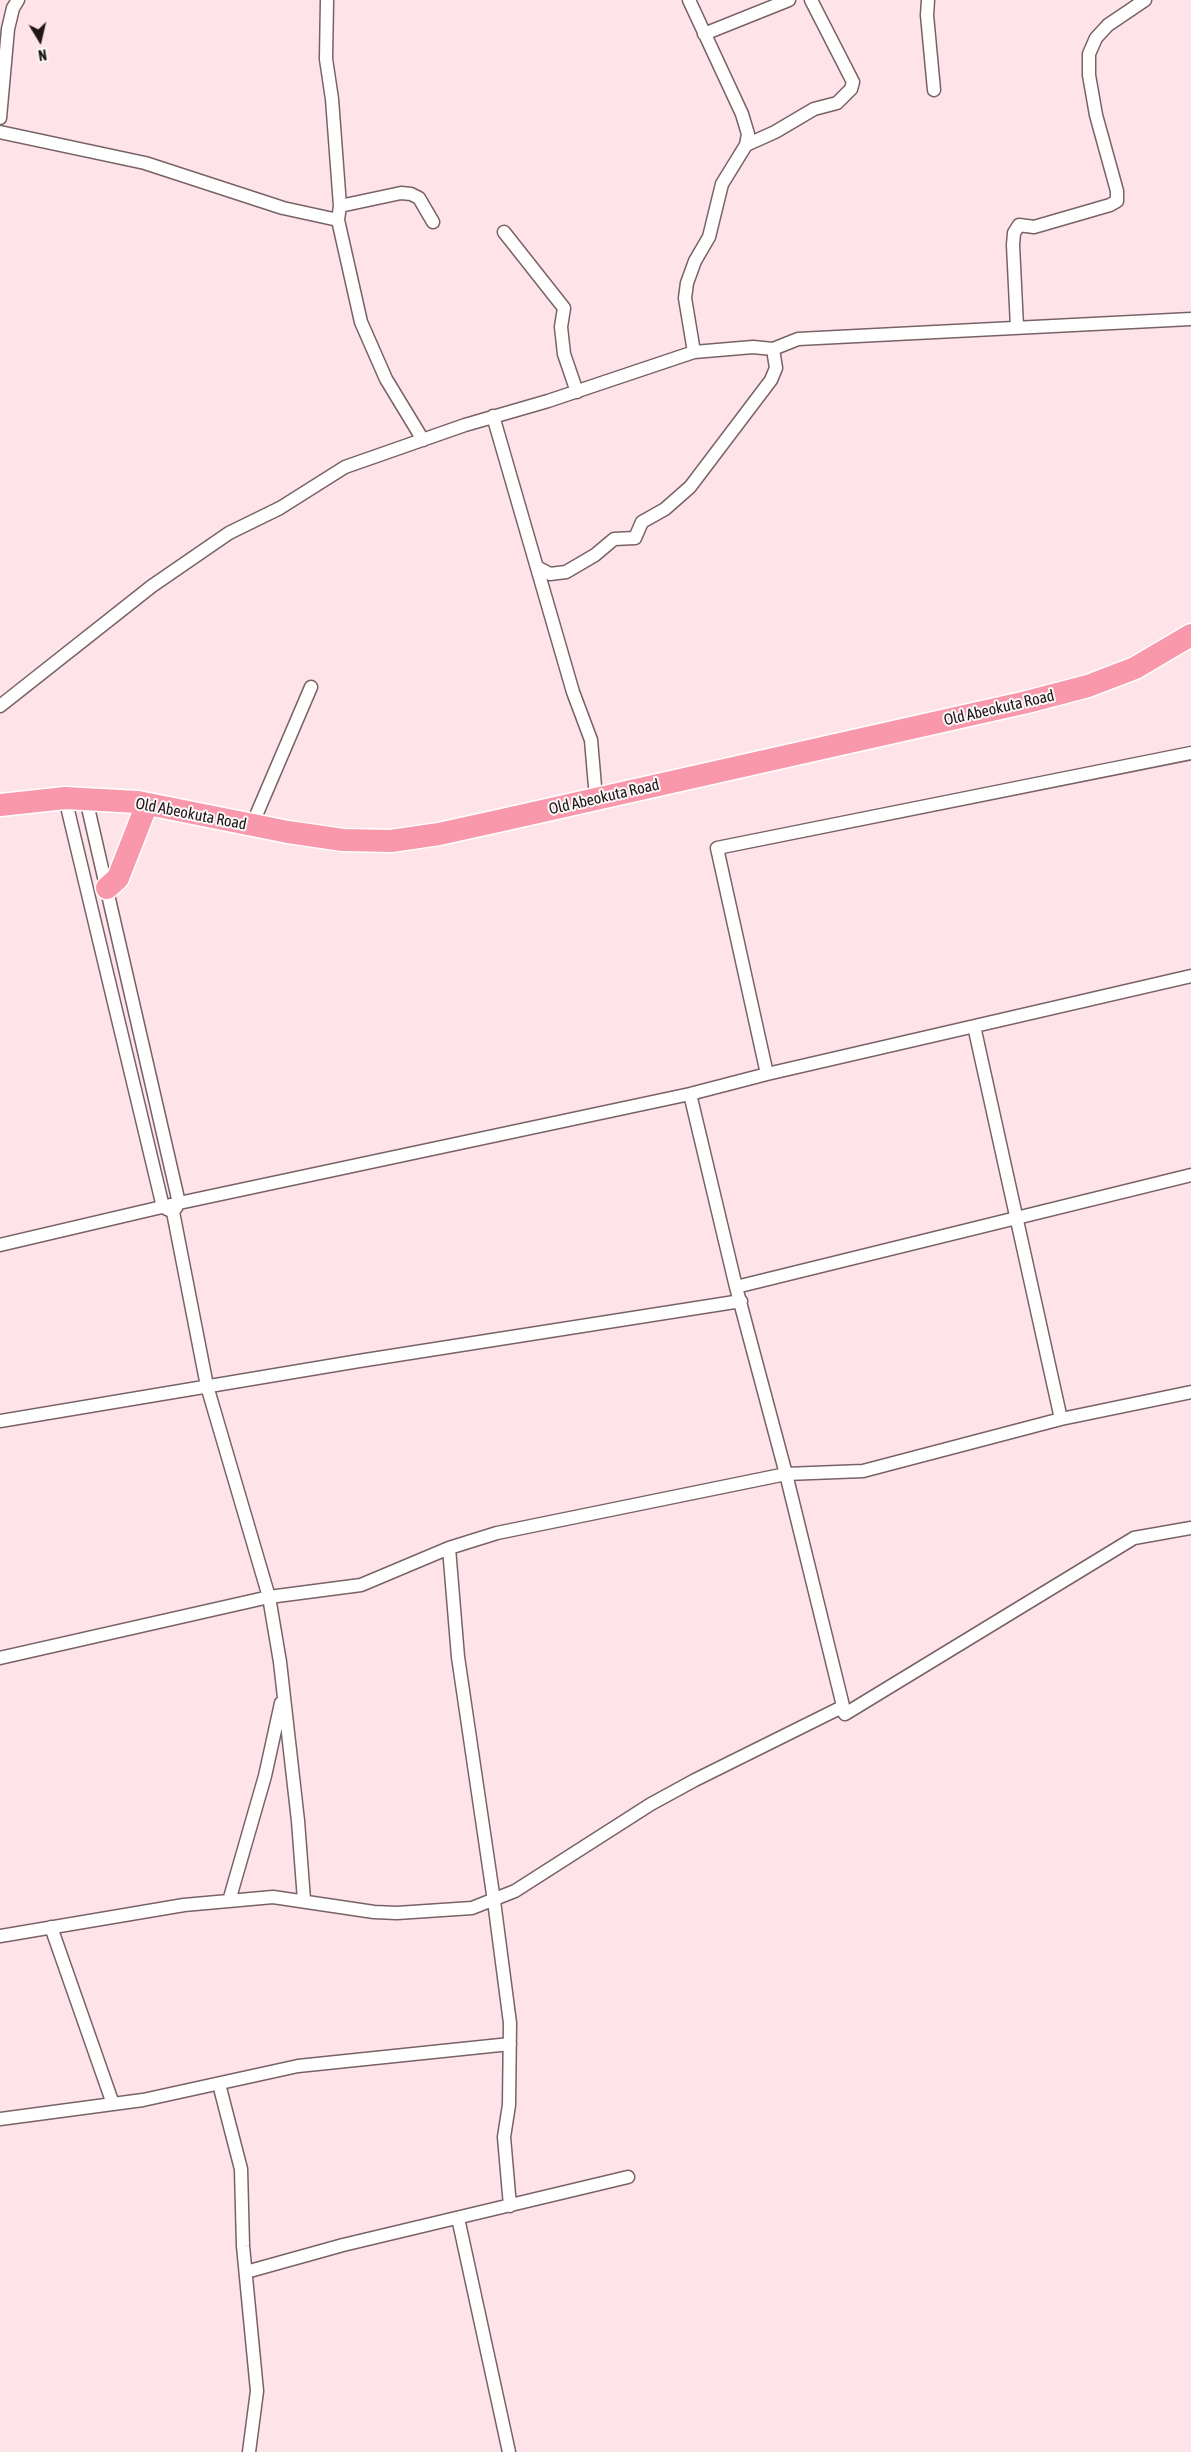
<!DOCTYPE html>
<style>
body{margin:0}
#map{position:relative;width:1191px;height:2452px;overflow:hidden;background:#fee4e8;font-family:"Asap Condensed",sans-serif}
canvas{display:block}
.north{position:absolute;left:15px;top:15px;width:50px;height:50px;-webkit-text-stroke:4px #fcf7f8;paint-order:stroke;rotate:171deg;font-size:14px;font-weight:700;line-height:20px;text-align:center;color:#1e1617}
.north::after{content:'';display:block;margin:auto;width:18px;height:22px;background:#1e1617;clip-path:polygon(50% 0,100% 100%,50% 72%,0 100%)}
</style>
<div id="map">
<canvas width="1191" height="2452"></canvas>
<div class="north">N</div>
</div>
<script>
const ctx = document.querySelector('canvas').getContext('2d');
ctx.lineJoin = 'round';
const shape = rows => new Path2D(rows.map(r => 'M' + r).join(''));
function strokePath(path, color, width, dash) { ctx.strokeStyle = color; ctx.lineWidth = width; ctx.lineCap = dash ? 'butt' : 'round'; ctx.setLineDash(dash || []); ctx.stroke(path); }
function drawText(font, color, halo, rows, align = 'center') {
  ctx.font = font + ' "Asap Condensed",sans-serif'; ctx.lineWidth = 4; ctx.setLineDash([]); ctx.textBaseline = 'middle'; ctx.strokeStyle = halo; ctx.fillStyle = color; for (const [text, x, y, turn = 0] of rows) {
    ctx.save(); ctx.translate(x, y); ctx.rotate((+turn || 0) * Math.PI / 180); ctx.textAlign = isNaN(turn) ? turn : align; if (halo) ctx.strokeText(text, 0, 0); ctx.fillText(text, 0, 0); ctx.restore();
  }
}
const street = shape([
 [327,0,326,59,332,99,340,206,338,220,361,322,386,379,423,440],
 [689,0,742,114,748,134,746,145,722,184,709,237,695,261,687,283,685,298,694,352],
 [928,0,927,15,934,90],
 [704,34,789,0],
 [0,118,8,29,13,8,18,0],
 [0,132,145,163,283,208,338,220],
 [746,145,775,132,814,109,837,103,851,89,853,82,811,0],
 [340,206,401,193,411,194,419,198,433,222],
 [504,232,564,308,561,327,564,354,577,392],
 [1017,327,1013,245,1014,233,1019,225,1034,227,1110,205,1117,201,1117,191,1096,115,1089,75,1089,54,1096,38,1108,25,1145,0],
 [493,416,573,692,591,740,596,798],
 [537,567,550,574,566,572,595,555,614,539,635,538,642,522,665,509,690,487,771,380,776,368,773,349],
 [0,706,152,586,229,533,280,508,345,467,465,425,548,401,694,352,753,347,773,349,798,339,1191,319],
 [65,798,163,1207,169,1210],
 [86,799,179,1203,173,1212,207,1386,269,1597,280,1662,298,1821,304,1900],
 [252,825,311,687],
 [974,1026,1061,1419],
 [767,1074,717,848,1191,753],
 [690,1094,736,1287,786,1474,845,1714],
 [0,1245,179,1203,690,1094,767,1074,1191,976],
 [736,1287,1191,1175],
 [0,1421,359,1361,741,1301],
 [449,1548,458,1657,494,1901,510,2023,509,2105,504,2137,510,2206],
 [0,1658,269,1597,361,1585,449,1548,497,1533,786,1474,863,1471,1061,1419,1191,1392],
 [845,1714,1134,1538,1191,1528],
 [229,1901,265,1776,281,1703],
 [51,1927,113,2104],
 [0,1936,184,1905,273,1897,374,1912,397,1913,472,1908,515,1891,651,1804,695,1780,840,1708,845,1714],
 [219,2084,241,2169,243,2246,257,2391,249,2452],
 [0,2119,143,2100,298,2066,510,2044],
 [458,2218,509,2452],
 [246,2272,343,2245,628,2177]
]);
const highway = shape([
 [0,805,65,798,138,802,288,832,343,840,391,841,439,834,507,819,1027,702,1088,686,1135,668,1191,635],
 [107,888,118,878,147,804]
]);
strokePath(street, '#786266', 15);
strokePath(highway, '#fff', 25);
strokePath(street, '#fff', 12);
strokePath(highway, '#f997ab', 22);
drawText('16px', '#1e1617', '#fcf7f8', [
 ["Old Abeokuta Road",999,708,-13],
 ["Old Abeokuta Road",604,797,-13],
 ["Old Abeokuta Road",191,814,11]
]);
</script>
